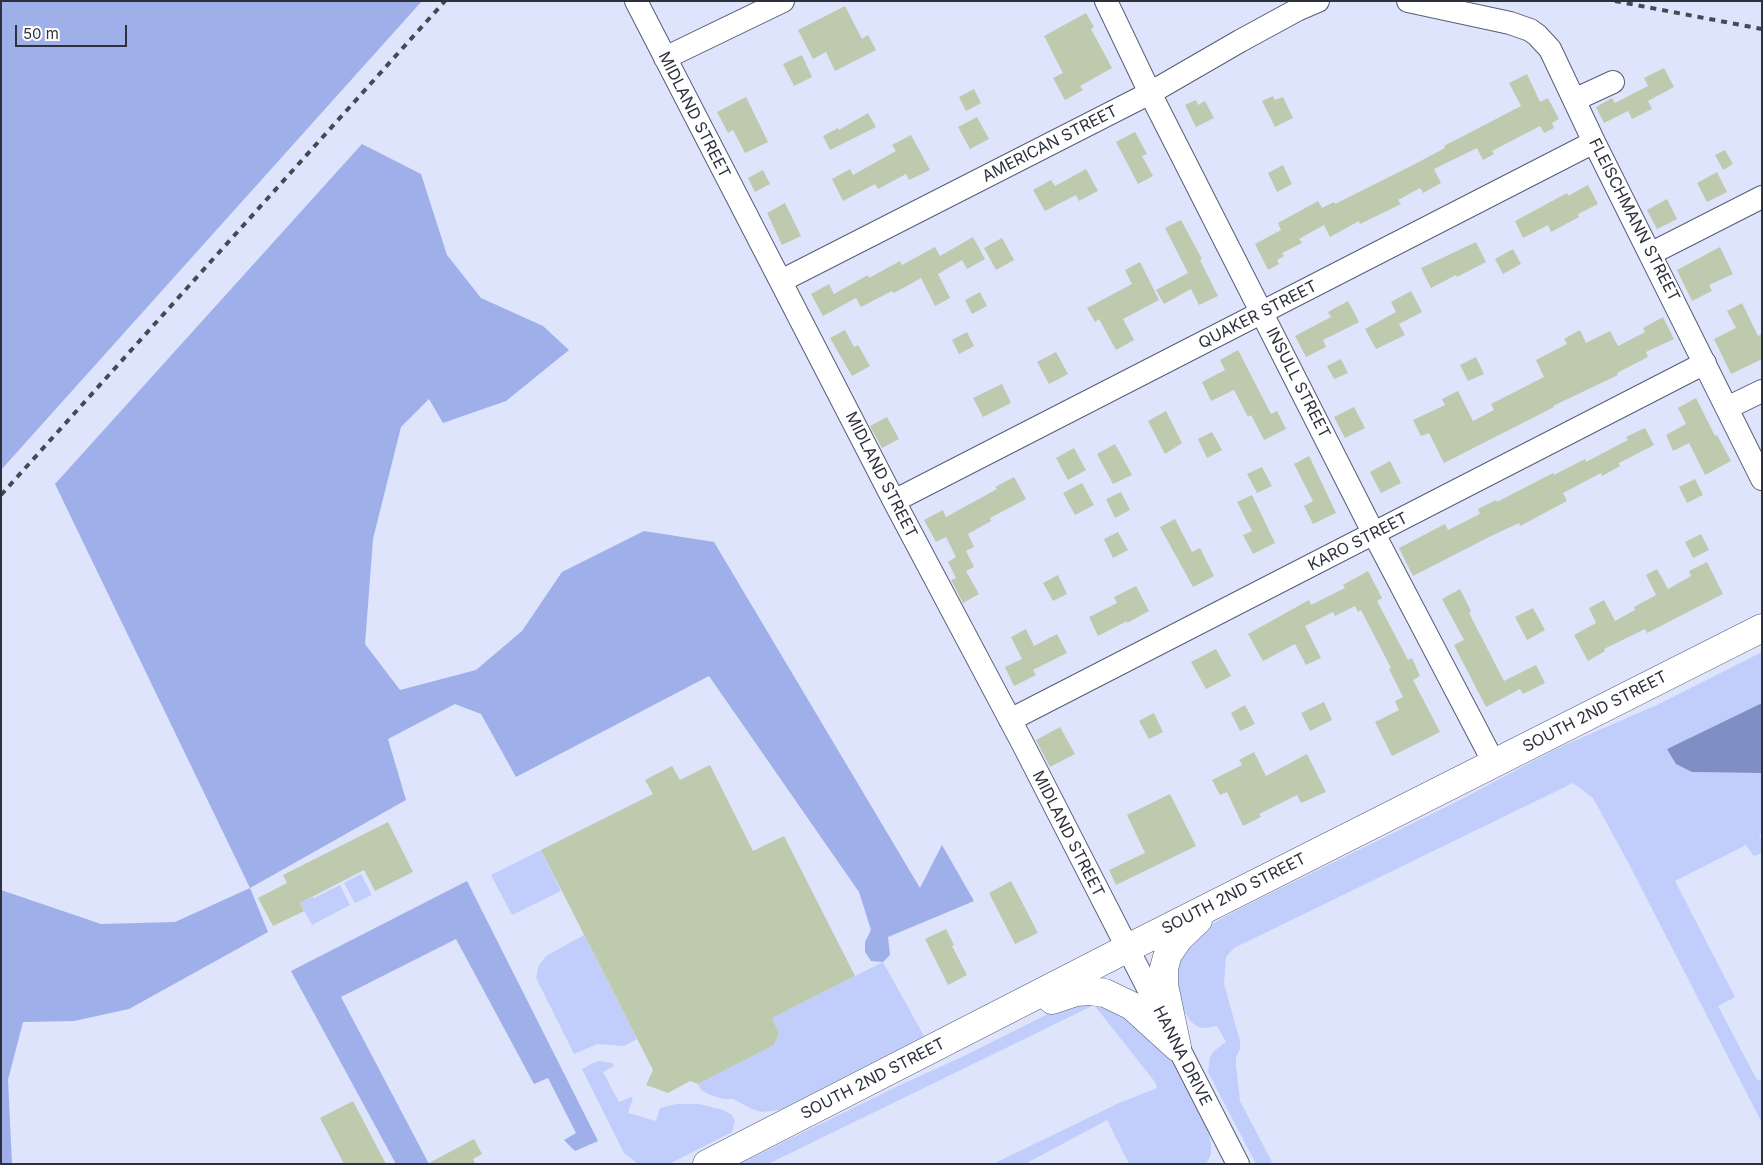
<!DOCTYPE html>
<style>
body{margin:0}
#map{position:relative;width:1763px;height:1165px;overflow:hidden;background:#dde4fb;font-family:Inter,sans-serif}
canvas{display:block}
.frame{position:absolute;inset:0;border:2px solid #2d313c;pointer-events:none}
.scale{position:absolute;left:15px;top:25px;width:112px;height:22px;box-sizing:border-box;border:2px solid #2d313c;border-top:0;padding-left:6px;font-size:15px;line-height:18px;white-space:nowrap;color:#2d313c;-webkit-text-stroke:4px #fff;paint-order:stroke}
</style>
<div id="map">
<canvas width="1763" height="1165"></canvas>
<div class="frame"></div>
<div class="scale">50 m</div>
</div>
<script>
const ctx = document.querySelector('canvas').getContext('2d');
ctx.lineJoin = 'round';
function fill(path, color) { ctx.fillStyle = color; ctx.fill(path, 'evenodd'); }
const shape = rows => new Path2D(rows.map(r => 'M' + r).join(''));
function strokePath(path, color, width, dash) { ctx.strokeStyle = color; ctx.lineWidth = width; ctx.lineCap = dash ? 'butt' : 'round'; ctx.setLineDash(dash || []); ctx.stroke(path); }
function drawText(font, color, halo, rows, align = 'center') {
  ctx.font = font + ' Inter,sans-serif'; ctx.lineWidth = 5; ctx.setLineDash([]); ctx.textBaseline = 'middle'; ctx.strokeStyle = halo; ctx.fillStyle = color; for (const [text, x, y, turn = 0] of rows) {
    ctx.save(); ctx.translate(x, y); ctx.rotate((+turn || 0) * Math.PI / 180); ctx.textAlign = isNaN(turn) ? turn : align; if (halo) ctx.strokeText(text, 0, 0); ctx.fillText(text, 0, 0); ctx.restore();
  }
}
fill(shape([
 [1762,652,1762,703,1667,749,1692,772,1762,773,1762,833,1759,834,1762,840,1762,853,1754,856,1746,845,1675,881,1735,997,1718,1006,1757,1080,1762,1080,1762,1123,1629,864,1593,798,1573,783,1234,948,1226,957,1224,984,1240,1041,1240,1049,1236,1057,1236,1065,1240,1101,1273,1164,1256,1164,1208,1072,1210,1057,1214,1051,1226,1042,1217,1026,1204,1028,1198,1027,1190,1021,1175,993,1176,961,1206,927,1249,904,1460,800,1558,748,1657,705],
 [541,850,561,891,512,915,491,875],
 [361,874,372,895,355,903,344,883],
 [340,885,350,905,312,925,300,903,313,897,314,898],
 [584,935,637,1039,624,1046,597,1044,574,1054,536,978,539,965,546,956],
 [883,962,924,1036,780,1110,761,1112,752,1109,733,1099,723,1099,708,1094,701,1090,698,1084,774,1045,779,1033,772,1018],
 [1104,999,1166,1049,1208,1130,1211,1143,1211,1154,1206,1164,1129,1164,1107,1120,1025,1164,993,1164,1119,1103,1157,1088,1155,1082,1094,1005,768,1164,739,1164,898,1086,964,1056,1072,1002],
 [600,1061,612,1063,614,1066,603,1072,619,1102,631,1097,633,1098,628,1113,656,1121,660,1108,676,1104,699,1104,723,1110,732,1115,735,1121,732,1132,669,1164,638,1164,624,1153,582,1069,593,1063]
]), '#c1cefc');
fill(shape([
 [1,1,422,1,1,470],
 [362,144,421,174,447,255,481,298,543,326,569,350,506,401,443,423,429,399,401,427,373,539,365,644,400,690,476,670,522,631,562,572,644,531,714,542,920,888,942,845,974,901,888,937,890,955,883,962,871,961,865,952,865,942,871,930,859,892,709,676,516,777,481,714,455,704,388,739,406,800,250,888,268,932,129,1009,74,1021,23,1022,8,1080,12,1164,1,1164,1,890,101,924,175,922,250,888,55,484],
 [467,881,598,1141,575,1151,564,1140,576,1133,548,1078,534,1084,456,939,341,997,429,1164,396,1164,291,971]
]), '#9fafe9');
fill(shape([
 [1762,703,1762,773,1692,772,1676,764,1667,749]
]), '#7f8fc6');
fill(shape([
 [845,6,862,39,868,35,876,50,835,71,826,52,813,59,798,30],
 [1086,13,1094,27,1091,29,1112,68,1080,86,1083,90,1065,100,1053,78,1063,73,1044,36],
 [802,55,812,77,794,86,783,64],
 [1664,68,1674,87,1648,101,1652,109,1632,119,1628,111,1604,123,1596,107,1612,98,1615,103,1648,86,1644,78],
 [1527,74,1540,102,1548,98,1559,119,1552,123,1554,128,1544,133,1540,126,1492,151,1494,154,1483,160,1477,148,1434,169,1441,183,1423,193,1420,188,1398,200,1401,204,1360,224,1359,221,1330,237,1324,225,1299,239,1302,243,1282,253,1284,256,1277,260,1279,264,1268,270,1255,244,1281,230,1278,223,1318,201,1322,208,1334,202,1335,204,1413,165,1445,148,1444,146,1521,106,1509,83],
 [974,89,981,103,966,111,959,97],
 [1273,96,1275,100,1283,97,1293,118,1275,127,1262,101],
 [746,97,768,142,745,153,733,130,728,133,717,112],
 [1196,100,1198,105,1205,101,1214,118,1196,127,1185,105],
 [868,113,876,127,830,150,823,136,838,128,839,130],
 [977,117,989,139,970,149,958,127],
 [1135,132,1147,154,1142,156,1153,176,1138,184,1116,142],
 [911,135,930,170,909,180,906,174,878,189,875,184,843,201,832,179,850,169,853,175,896,151,892,145],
 [1725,150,1733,164,1723,170,1715,155],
 [1283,165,1292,184,1277,192,1268,173],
 [1086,169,1098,191,1079,201,1076,195,1045,211,1033,190,1051,180,1055,186],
 [763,170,770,184,755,192,748,178],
 [1717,172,1727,192,1707,202,1697,183],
 [1588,185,1598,204,1578,214,1579,217,1551,232,1548,225,1523,238,1515,221,1567,193,1568,196],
 [1667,199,1677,219,1657,229,1647,210],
 [785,203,801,236,782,245,767,213],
 [1181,220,1202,259,1200,260,1218,296,1199,305,1191,289,1164,304,1156,290,1188,273,1165,228],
 [973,237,985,259,967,269,962,260,938,274,950,298,935,306,921,278,894,293,892,291,861,307,856,298,823,316,811,294,829,284,834,294,868,275,869,278,900,261,902,265,935,247,940,256],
 [1002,238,1014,260,996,270,984,248],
 [1476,242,1486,262,1457,277,1456,275,1431,288,1421,268],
 [1720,247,1733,274,1709,285,1712,291,1692,301,1677,270],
 [1513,249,1521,264,1503,274,1495,259],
 [1140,262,1159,300,1123,319,1134,340,1116,350,1099,319,1095,322,1087,308,1132,284,1125,270],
 [1411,291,1422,312,1399,324,1405,335,1376,349,1365,329,1396,312,1391,302],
 [980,292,987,306,972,314,965,300],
 [1348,301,1359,322,1323,340,1326,347,1306,357,1295,336,1331,317,1328,312],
 [1742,303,1758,336,1762,334,1762,359,1731,374,1714,339,1736,328,1727,311],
 [1663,317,1674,339,1646,352,1648,357,1617,373,1618,375,1553,406,1554,407,1444,463,1429,433,1421,436,1413,420,1445,405,1442,399,1458,391,1473,421,1494,410,1491,404,1544,377,1536,360,1567,344,1564,339,1580,330,1586,343,1610,331,1618,346,1645,332,1643,328],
 [845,330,854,347,858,345,870,366,852,376,830,338],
 [967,332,974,346,959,354,952,340],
 [1238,350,1271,414,1277,411,1286,429,1264,440,1251,415,1248,417,1234,390,1211,401,1202,382,1225,370,1220,360],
 [1056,352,1068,374,1049,384,1037,362],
 [1476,357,1484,374,1468,381,1460,365],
 [1341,359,1348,373,1334,379,1327,366],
 [1002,384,1011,403,983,417,973,398],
 [1696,398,1715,436,1717,435,1731,461,1705,475,1689,443,1673,451,1666,435,1686,424,1678,408],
 [1354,407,1365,428,1345,438,1334,417],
 [1166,411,1182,443,1165,454,1148,421],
 [887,417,899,439,882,448,870,426],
 [1645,428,1654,445,1619,463,1620,466,1602,476,1601,473,1563,493,1567,501,1520,526,1519,523,1491,536,1413,576,1399,548,1445,524,1448,530,1480,514,1478,509,1496,500,1497,502,1553,473,1554,475,1585,459,1586,462,1628,440,1626,437],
 [1212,432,1222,450,1207,458,1198,439],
 [1115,444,1132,475,1113,484,1097,454],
 [1074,448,1086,470,1068,480,1056,458],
 [1309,456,1336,513,1313,524,1304,506,1313,501,1294,464],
 [1390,461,1401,483,1381,493,1370,472],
 [1262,467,1272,486,1257,493,1247,474],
 [1014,477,1026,499,990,518,991,521,968,534,974,547,966,551,974,567,966,571,979,594,963,603,951,580,956,578,948,562,956,557,946,537,936,542,924,520,943,510,946,517,997,489,995,487],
 [1695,479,1703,495,1687,503,1679,487],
 [1082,483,1094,505,1075,515,1063,493],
 [1121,492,1130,510,1115,518,1106,499],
 [1252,495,1275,543,1253,554,1243,535,1252,531,1237,502],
 [1175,519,1192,552,1200,548,1214,576,1193,587,1160,527],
 [1118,532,1128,550,1113,558,1104,539],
 [1701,534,1709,550,1693,558,1685,542],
 [1707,562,1723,594,1647,633,1645,629,1604,649,1605,651,1588,661,1574,635,1596,623,1589,608,1604,600,1615,621,1635,610,1634,607,1656,595,1646,575,1657,569,1668,589,1691,576,1689,571],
 [1368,571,1382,598,1377,601,1408,660,1412,658,1420,676,1413,680,1440,732,1392,756,1375,722,1399,710,1395,701,1403,697,1389,669,1391,668,1361,610,1358,612,1355,606,1335,616,1333,612,1305,626,1321,658,1306,665,1295,644,1263,661,1248,634,1309,600,1311,605,1345,588,1343,585],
 [1058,575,1067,594,1053,601,1043,583],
 [1136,586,1149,611,1127,623,1127,621,1098,636,1089,617,1117,603,1114,597],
 [1460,589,1471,611,1469,613,1504,681,1536,665,1545,683,1523,694,1520,689,1486,707,1454,645,1464,640,1442,599],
 [1533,608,1545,630,1527,640,1515,617],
 [1026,629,1034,646,1057,634,1067,653,1033,670,1036,675,1014,686,1005,667,1022,659,1011,637],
 [1216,649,1231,676,1206,689,1191,662],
 [1324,702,1332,720,1310,731,1301,713],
 [1245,705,1255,724,1240,731,1231,713],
 [1154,713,1163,732,1149,739,1139,721],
 [1060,727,1075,754,1050,767,1036,740],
 [1254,752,1266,776,1307,754,1326,792,1301,803,1297,795,1259,814,1261,817,1243,826,1227,792,1220,795,1212,780,1242,765,1239,760],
 [710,765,753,851,784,836,855,976,772,1018,779,1033,774,1045,698,1084,690,1081,668,1093,646,1085,653,1070,541,850,653,794,645,780,672,766,680,780],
 [1170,794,1196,846,1116,885,1109,870,1145,853,1127,815],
 [388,822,413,872,375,891,364,870,300,903,304,911,273,926,258,898,287,883,283,875],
 [1011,881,1038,933,1015,944,989,893],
 [946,929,954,945,952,946,967,975,948,985,925,939],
 [353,1101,386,1164,344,1164,320,1118],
 [474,1139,482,1154,473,1159,475,1164,427,1164]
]), '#becaae');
const minor = shape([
 [636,1,894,501,1024,746,1238,1164],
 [1106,1,1150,93,1374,534,1494,763],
 [1408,1,1510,23,1530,30,1537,35,1550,49,1594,142,1762,479],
 [665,58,783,1],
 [1574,100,1613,82],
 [1650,254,1762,197],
 [781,281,1150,93,1240,41,1297,10,1318,1],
 [1727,408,1762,391],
 [894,501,1594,142],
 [1010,720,1705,363]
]);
const major = shape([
 [1052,1000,1076,992,1090,991,1105,993,1132,1006,1177,1047],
 [1177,1047,1164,985,1164,968,1168,954,1179,938,1198,920],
 [707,1164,1126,949,1762,628]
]);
strokePath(minor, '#565d75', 24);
strokePath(major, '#565d75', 29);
strokePath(minor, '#fff', 22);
strokePath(major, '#fff', 28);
strokePath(shape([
 [1615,1,1762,29],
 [1,495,445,1]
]), '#454956', 4, [6, 6]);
drawText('16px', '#2d313c', '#fff', [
 ["MIDLAND STREET",694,115,63],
 ["AMERICAN STREET",1050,144,-27],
 ["FLEISCHMANN STREET",1634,220,63],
 ["QUAKER STREET",1258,315,-27],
 ["INSULL STREET",1298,383,63],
 ["MIDLAND STREET",881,475,63],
 ["KARO STREET",1358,542,-27],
 ["SOUTH 2ND STREET",1595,712,-27],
 ["MIDLAND STREET",1068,834,63],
 ["SOUTH 2ND STREET",1234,894,-27],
 ["HANNA DRIVE",1182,1056,63],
 ["SOUTH 2ND STREET",873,1079,-27]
]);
</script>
